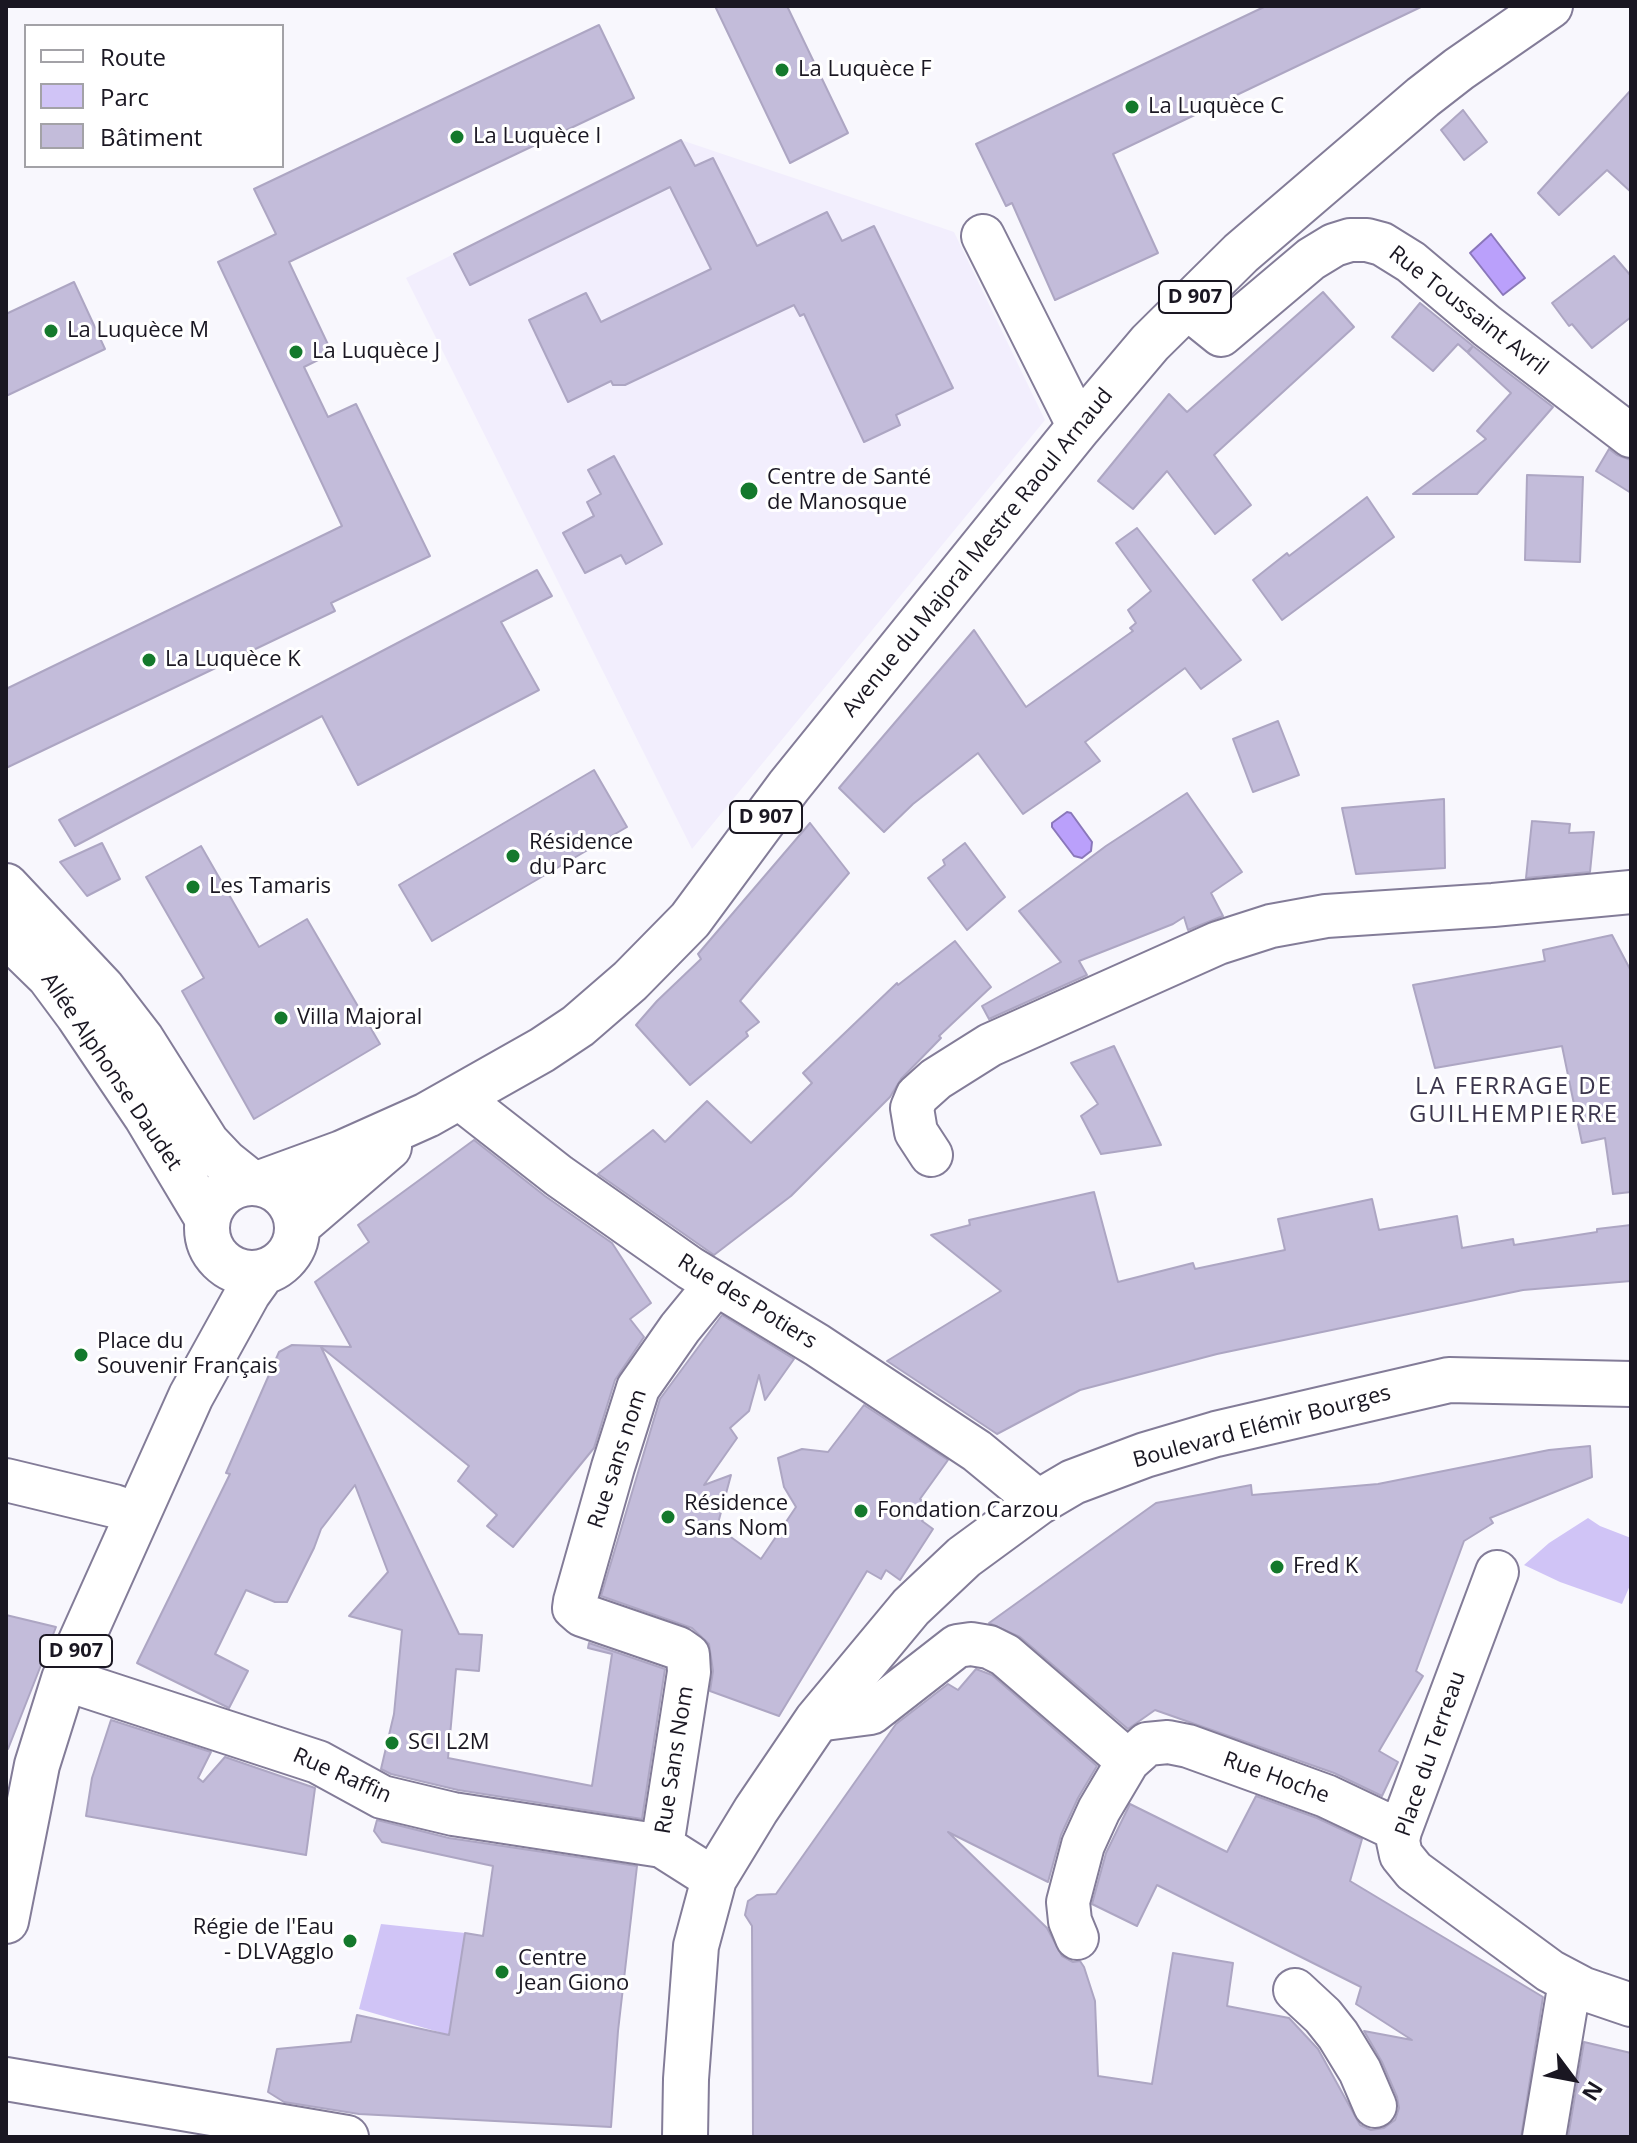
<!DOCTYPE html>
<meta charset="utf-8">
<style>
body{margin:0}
#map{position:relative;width:1637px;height:2143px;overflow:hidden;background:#f8f7fd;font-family:"Open Sans",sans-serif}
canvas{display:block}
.frame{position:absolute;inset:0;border:8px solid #1a1722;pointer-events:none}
.legend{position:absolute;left:24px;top:24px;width:260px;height:144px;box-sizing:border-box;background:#fff;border:2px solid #a3a2a7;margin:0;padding:10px 14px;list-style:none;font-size:24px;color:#1a1722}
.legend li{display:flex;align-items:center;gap:16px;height:40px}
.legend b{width:40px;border:2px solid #a3a2a7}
.north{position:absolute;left:1533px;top:2039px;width:80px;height:80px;-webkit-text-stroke:6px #fff;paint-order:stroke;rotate:122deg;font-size:22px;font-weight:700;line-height:32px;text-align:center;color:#1a1722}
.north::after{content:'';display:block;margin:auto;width:28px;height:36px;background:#1a1722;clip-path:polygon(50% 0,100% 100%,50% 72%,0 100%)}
</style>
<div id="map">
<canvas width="1637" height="2143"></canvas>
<div class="frame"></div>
<ul class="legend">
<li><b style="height:10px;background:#fff"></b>Route</li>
<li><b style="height:22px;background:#d0c4f6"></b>Parc</li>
<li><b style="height:22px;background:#c3bcda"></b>Bâtiment</li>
</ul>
<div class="north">N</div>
</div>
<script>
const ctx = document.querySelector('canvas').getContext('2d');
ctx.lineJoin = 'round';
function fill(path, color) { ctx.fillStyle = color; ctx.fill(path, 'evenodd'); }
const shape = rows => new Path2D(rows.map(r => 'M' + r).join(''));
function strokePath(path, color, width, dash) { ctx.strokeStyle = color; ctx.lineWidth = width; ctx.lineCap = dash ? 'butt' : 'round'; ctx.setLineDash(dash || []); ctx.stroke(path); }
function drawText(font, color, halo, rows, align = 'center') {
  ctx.font = font + ' "Open Sans",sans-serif'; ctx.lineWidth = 6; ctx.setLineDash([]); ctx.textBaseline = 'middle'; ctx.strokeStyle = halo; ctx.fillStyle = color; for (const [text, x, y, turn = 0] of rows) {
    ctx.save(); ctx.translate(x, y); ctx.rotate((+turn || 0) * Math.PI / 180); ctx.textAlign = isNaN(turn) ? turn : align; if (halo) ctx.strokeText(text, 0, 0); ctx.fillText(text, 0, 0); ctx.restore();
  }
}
fill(shape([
 [681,140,954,232,1045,420,692,849,406,278]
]), '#f2eefd');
fill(shape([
 [1588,1518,1600,1526,1631,1538,1631,1583,1622,1604,1560,1582,1524,1565,1549,1543],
 [381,1924,465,1933,449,2035,359,2009]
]), '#d0c4f6');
const water = shape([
 [1491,234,1525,278,1503,295,1470,253,1491,234],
 [1067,812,1071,813,1092,842,1091,851,1082,858,1074,856,1052,827,1052,823,1067,812]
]);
fill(water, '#baa0fb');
strokePath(water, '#8a77ba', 2);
const building = shape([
 [715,6,787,6,848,133,790,163,715,6],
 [1266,6,1423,6,1113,154,1158,253,1055,300,1012,203,1006,206,976,144,1266,6],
 [599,25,634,98,289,262,332,353,304,367,328,417,356,404,430,556,331,603,335,611,6,768,6,689,342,526,218,262,276,234,254,189,599,25],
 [1631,90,1631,192,1607,170,1559,215,1538,193,1631,90],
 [1463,110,1487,142,1464,160,1441,130,1463,110],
 [681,140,695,166,713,158,757,246,827,212,842,241,874,226,953,388,896,415,900,425,864,442,804,314,800,316,794,305,625,385,613,385,611,381,568,402,529,320,586,293,601,322,711,269,670,187,470,285,454,254,681,140],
 [1614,256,1631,276,1631,317,1592,348,1572,324,1569,326,1552,303,1614,256],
 [74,282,105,349,6,396,6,314,74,282],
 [1323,292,1354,327,1214,455,1251,505,1215,534,1167,471,1133,509,1098,481,1169,394,1187,412,1323,292],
 [1420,303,1473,346,1467,352,1458,344,1433,371,1392,337,1420,303],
 [1473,346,1553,407,1477,494,1413,494,1486,439,1477,431,1511,393,1468,353,1473,346],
 [1609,449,1617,455,1631,460,1631,493,1596,471,1609,449],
 [614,456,662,544,626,564,621,555,585,573,563,533,594,516,587,502,601,494,588,470,614,456],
 [1527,475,1583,477,1580,562,1525,560,1527,475],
 [1367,497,1394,537,1282,620,1253,580,1287,553,1289,556,1367,497],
 [1137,528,1241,660,1201,689,1185,668,1085,742,1100,761,1023,814,978,753,913,804,884,832,839,788,974,630,1026,707,1133,631,1130,628,1136,623,1128,610,1151,591,1116,543,1137,528],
 [537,570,552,596,501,622,539,690,358,785,322,716,75,846,59,820,537,570],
 [1278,721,1299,775,1253,792,1233,739,1278,721],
 [594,770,627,827,432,941,399,885,594,770],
 [1187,793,1242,872,1211,893,1223,916,1188,930,1184,917,1173,924,1079,961,1087,975,989,1019,982,1006,1061,962,1019,911,1106,846,1187,793],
 [1444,799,1445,868,1356,874,1342,808,1444,799],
 [1532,821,1570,824,1569,833,1594,832,1590,872,1526,878,1532,821],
 [810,823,849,873,740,1001,759,1022,746,1032,748,1036,690,1085,636,1025,657,1001,701,959,698,954,810,823],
 [102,843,120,879,87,896,60,862,102,843],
 [965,843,1005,897,967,930,928,878,945,865,943,860,965,843],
 [201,846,259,947,307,919,380,1044,254,1119,182,991,204,978,146,877,201,846],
 [1612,935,1631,971,1631,1192,1613,1194,1605,1138,1582,1143,1562,1046,1435,1068,1413,985,1545,961,1543,950,1612,935],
 [955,941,991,987,939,1036,941,1038,901,1079,890,1097,791,1196,714,1255,598,1174,653,1130,665,1142,707,1101,751,1143,812,1083,803,1073,897,983,898,985,955,941],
 [1114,1046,1161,1145,1101,1154,1081,1116,1098,1104,1071,1063,1114,1046],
 [474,1140,545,1196,612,1243,651,1303,630,1319,644,1337,615,1380,594,1448,513,1547,487,1526,497,1515,458,1481,469,1466,321,1347,459,1634,482,1635,479,1671,456,1669,448,1758,592,1786,612,1654,588,1648,589,1643,665,1669,642,1819,458,1790,391,1774,381,1769,394,1714,402,1630,349,1616,388,1572,355,1485,321,1529,314,1548,287,1602,275,1602,246,1590,215,1654,248,1671,229,1708,137,1663,230,1474,226,1473,279,1352,292,1345,351,1347,315,1282,369,1242,358,1225,474,1140],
 [1094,1192,1118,1282,1193,1263,1195,1269,1285,1250,1278,1219,1372,1199,1379,1230,1457,1216,1462,1248,1513,1239,1514,1245,1597,1232,1597,1229,1631,1225,1631,1281,1523,1290,1217,1354,1080,1390,997,1434,887,1361,1001,1291,931,1235,970,1225,969,1220,1094,1192],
 [722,1315,794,1359,765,1400,759,1375,749,1411,730,1428,737,1438,704,1485,731,1475,717,1527,761,1559,796,1507,784,1487,778,1458,802,1449,828,1452,864,1405,948,1460,920,1499,931,1509,922,1521,933,1529,900,1580,886,1570,881,1579,867,1571,779,1716,710,1691,713,1671,709,1644,692,1628,601,1596,660,1399,722,1315],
 [1590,1446,1592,1477,1490,1518,1493,1523,1464,1541,1416,1671,1423,1676,1379,1751,1398,1762,1382,1796,1334,1773,1155,1710,1128,1729,1020,1637,989,1623,1156,1503,1251,1485,1252,1495,1378,1484,1549,1450,1590,1446],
 [6,1615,56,1627,8,1749,6,1748,6,1615],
 [976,1669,992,1675,1097,1766,1078,1798,1061,1835,1048,1882,948,1832,1047,1928,1062,1956,1073,1962,1080,1961,1084,1967,1095,2001,1098,2076,1152,2084,1173,1953,1233,1963,1227,2006,1289,2018,1318,2049,1360,2125,1371,2130,1384,2128,1395,2120,1399,2108,1397,2097,1382,2062,1364,2031,1412,2040,1356,2004,1361,1987,1157,1885,1137,1926,1092,1904,1106,1853,1130,1804,1227,1852,1256,1796,1317,1818,1362,1839,1350,1881,1543,1997,1521,2137,753,2137,752,1926,745,1915,748,1901,757,1895,776,1894,896,1724,948,1684,958,1690,976,1669],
 [111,1720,211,1752,198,1778,203,1782,225,1757,315,1788,306,1855,86,1816,92,1778,111,1720],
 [377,1820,449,1838,637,1866,618,2031,611,2127,359,2114,284,2102,268,2092,277,2049,351,2042,357,2015,449,2035,465,1933,483,1936,493,1866,382,1842,374,1831,377,1820],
 [1584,2042,1631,2053,1631,2137,1568,2137,1584,2042]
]);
fill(building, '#c3bcda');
strokePath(building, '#ada6c3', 2);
const street = shape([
 [983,236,1079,427],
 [1185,306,1221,335,1311,259,1334,245,1350,240,1367,240,1382,244,1411,262,1487,326,1631,436],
 [458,1097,559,1176,690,1268,817,1345,977,1451,1039,1502],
 [931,1155,916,1132,912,1108,917,1096,936,1079,990,1045,1218,943,1271,926,1326,916,1493,905,1631,892],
 [6,1480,114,1506,137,1514],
 [1497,1572,1400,1831,1398,1841,1401,1855,1414,1871,1550,1971,1584,1989,1631,2005],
 [64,1679,318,1762,382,1797,453,1814,662,1846,714,1879],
 [817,1720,871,1713,957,1646,971,1644,989,1647,1005,1655,1128,1761],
 [662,1846,689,1672,688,1655,678,1648,582,1615,574,1608,575,1601,613,1467,638,1388,680,1328,716,1284],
 [1077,1938,1070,1921,1068,1902,1083,1845,1099,1810,1128,1761,1147,1744,1168,1742,1188,1746,1326,1796,1400,1831],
 [1295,1990,1323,2016,1338,2035,1360,2071,1375,2106],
 [6,2079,347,2137],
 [1544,2137,1570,1982]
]);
const secondary = shape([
 [6,886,102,988,142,1040,207,1143,225,1162,250,1182],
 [6,934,49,976,78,1015,146,1116,207,1218],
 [685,2137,686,2079,696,1946,714,1879,756,1810,817,1720,911,1607,964,1557,1039,1502,1073,1482,1145,1455,1216,1434,1449,1380,1631,1384]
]);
const primary = shape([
 '207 1228a45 45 0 1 1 90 0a45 45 0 1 1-90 0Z',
 [260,1183,342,1153,427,1115,542,1050,578,1026,630,981,690,920,789,786,1079,427,1150,343,1241,253,1423,97,1459,69,1550,6],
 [297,1226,389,1147],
 [6,1921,37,1765,64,1679,191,1396,248,1293,263,1272]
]);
strokePath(street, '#837c98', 46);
strokePath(secondary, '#837c98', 48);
strokePath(primary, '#837c98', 48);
strokePath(street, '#fff', 42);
strokePath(secondary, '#fff', 44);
strokePath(primary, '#fff', 44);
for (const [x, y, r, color] of [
 [782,70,8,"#14792c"],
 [1132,107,8,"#14792c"],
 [457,137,8,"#14792c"],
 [51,331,8,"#14792c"],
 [296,352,8,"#14792c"],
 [749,491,10,"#14792c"],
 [149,660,8,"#14792c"],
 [513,856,8,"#14792c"],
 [193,887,8,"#14792c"],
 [281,1018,8,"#14792c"],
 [81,1355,8,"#14792c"],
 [861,1511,8,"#14792c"],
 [668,1517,8,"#14792c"],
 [1277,1567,8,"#14792c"],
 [392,1743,8,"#14792c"],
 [350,1941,8,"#14792c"],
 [502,1972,8,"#14792c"]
]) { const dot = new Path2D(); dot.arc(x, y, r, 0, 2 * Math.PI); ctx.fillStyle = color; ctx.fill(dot); strokePath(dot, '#fff', 3); }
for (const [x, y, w] of [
 [1195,297,72],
 [766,817,72],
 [76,1651,72]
]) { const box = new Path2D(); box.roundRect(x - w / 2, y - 16, w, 32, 6); ctx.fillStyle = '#fff'; ctx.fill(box); strokePath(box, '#1a1722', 2); }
drawText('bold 20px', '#1a1722', null, [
 ["D 907",1195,297],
 ["D 907",766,817],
 ["D 907",76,1651]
]);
drawText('22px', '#1a1722', '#fff', [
 ["La Luquèce F",798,70],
 ["La Luquèce C",1148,107],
 ["La Luquèce I",473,137],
 ["La Luquèce M",67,331],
 ["La Luquèce J",312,352],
 ["Centre de Santé",767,478],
 ["de Manosque",767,503],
 ["La Luquèce K",165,660],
 ["Résidence",529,843],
 ["du Parc",529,868],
 ["Les Tamaris",209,887],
 ["Villa Majoral",297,1018],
 ["Place du",97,1342],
 ["Souvenir Français",97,1367],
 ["Résidence",684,1504],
 ["Sans Nom",684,1529],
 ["Fondation Carzou",877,1511],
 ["Fred K",1293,1567],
 ["SCI L2M",408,1743],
 ["Régie de l'Eau",334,1928,"right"],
 ["- DLVAgglo",334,1953,"right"],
 ["Centre",518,1959],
 ["Jean Giono",518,1984]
], 'left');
drawText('22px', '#1a1722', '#fff', [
 ["Rue Toussaint Avril",1468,311,38],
 ["Avenue du Majoral Mestre Raoul Arnaud",978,553,-51],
 ["Allée Alphonse Daudet",111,1072,56],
 ["Rue des Potiers",747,1302,32],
 ["Boulevard Elémir Bourges",1262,1427,-15],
 ["Rue sans nom",618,1459,-72],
 ["Place du Terreau",1431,1754,-71],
 ["Rue Sans Nom",675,1760,-81],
 ["Rue Raffin",342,1776,24],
 ["Rue Hoche",1276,1778,20]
]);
ctx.letterSpacing = '2px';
drawText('24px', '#3b354c', '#fff', [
 ["LA FERRAGE DE",1514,1087],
 ["GUILHEMPIERRE",1514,1115]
]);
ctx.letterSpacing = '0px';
</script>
